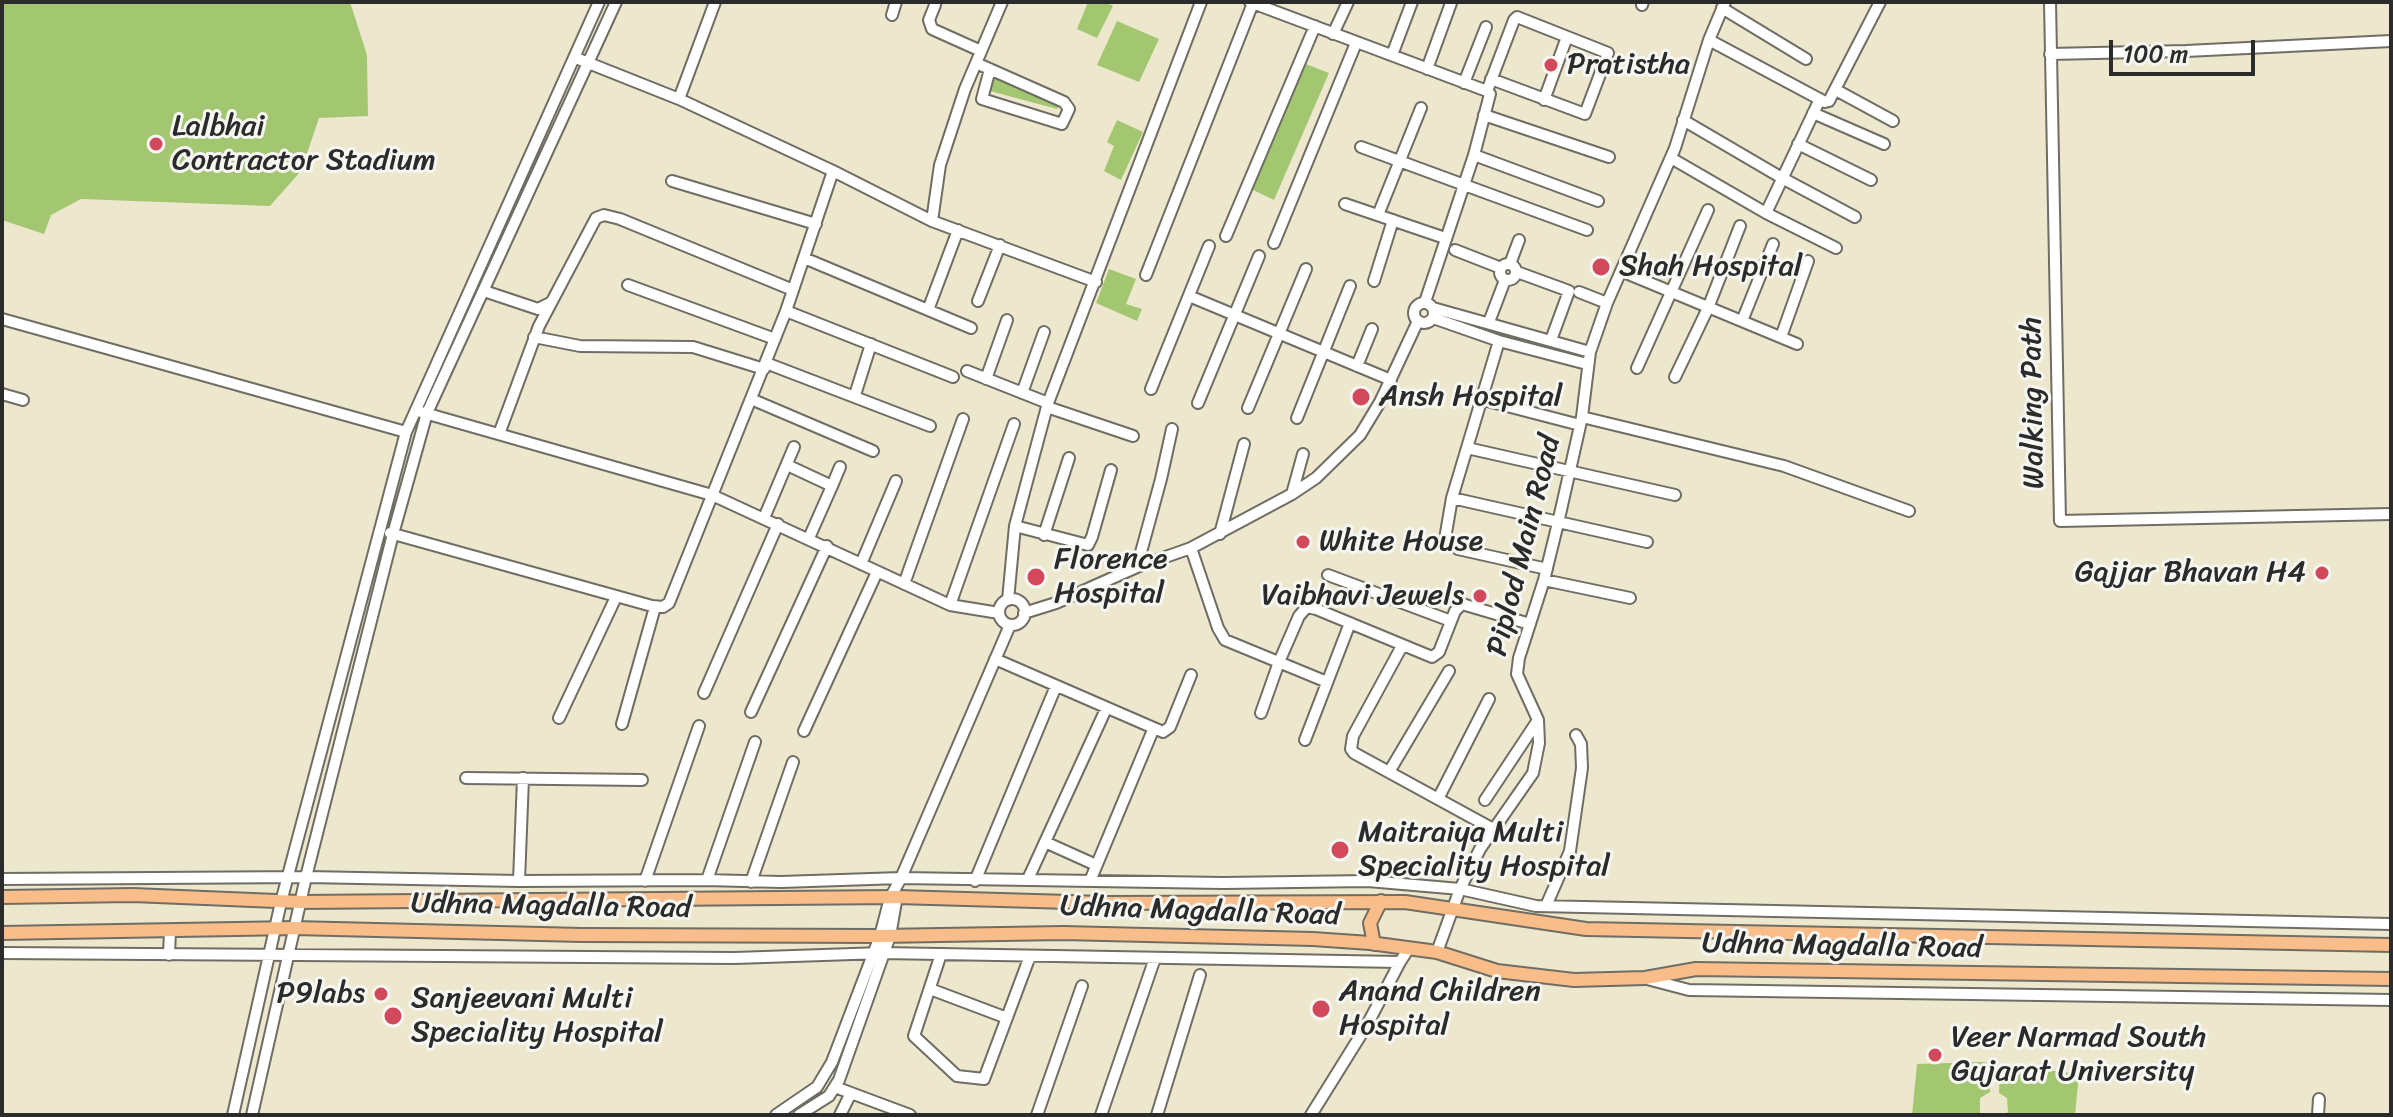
<!DOCTYPE html>
<style>
body{margin:0}
#map{position:relative;width:2393px;height:1117px;overflow:hidden;background:#ede7ce;font-family:Sriracha,sans-serif}
canvas{display:block}
.frame{position:absolute;inset:0;border:4px solid #2b2b2b;pointer-events:none}
.scale{position:absolute;left:2109px;top:40px;width:146px;height:36px;box-sizing:border-box;border:4px solid #2b2b2b;border-top:0;padding-left:10px;font-size:24px;line-height:28px;white-space:nowrap;color:#2b2b2b;-webkit-text-stroke:6px #f6f6f2;paint-order:stroke}
</style>
<div id="map">
<canvas width="2393" height="1117"></canvas>
<div class="frame"></div>
<div class="scale">100 m</div>
</div>
<script>
const ctx = document.querySelector('canvas').getContext('2d');
ctx.lineJoin = 'round';
function fill(path, color) { ctx.fillStyle = color; ctx.fill(path, 'evenodd'); }
const shape = rows => new Path2D(rows.map(r => 'M' + r).join(''));
function strokePath(path, color, width, dash) { ctx.strokeStyle = color; ctx.lineWidth = width; ctx.lineCap = dash ? 'butt' : 'round'; ctx.setLineDash(dash || []); ctx.stroke(path); }
function drawText(font, color, halo, rows, align = 'center') {
  ctx.font = font + ' Sriracha,sans-serif'; ctx.lineWidth = 6; ctx.setLineDash([]); ctx.textBaseline = 'middle'; ctx.strokeStyle = halo; ctx.fillStyle = color; for (const [text, x, y, turn = 0] of rows) {
    ctx.save(); ctx.translate(x, y); ctx.rotate((+turn || 0) * Math.PI / 180); ctx.textAlign = isNaN(turn) ? turn : align; if (halo) ctx.strokeText(text, 0, 0); ctx.fillText(text, 0, 0); ctx.restore();
  }
}
fill(shape([
 [2,2,350,2,367,55,368,116,319,118,301,171,270,206,81,199,51,215,44,234,2,220],
 [1088,2,1106,2,1113,6,1097,38,1077,29],
 [1117,21,1159,39,1139,82,1097,65],
 [1306,64,1329,73,1274,200,1251,189],
 [996,75,1063,98,1057,109,990,91],
 [1117,120,1143,132,1121,180,1104,171,1114,146,1107,142],
 [1109,269,1136,279,1126,304,1142,309,1137,321,1096,303],
 [1985,1062,1991,1067,1990,1092,1980,1098,1980,1113,1983,1115,1912,1115,1917,1064],
 [2006,1065,2079,1074,2075,1115,2004,1115,2008,1112,2007,1098,1999,1093,2000,1069]
]), '#a3c771');
const minor = shape([
 [1250,2,1487,91,1490,94,1474,155,1425,302],
 [2050,2,2060,521,2391,514],
 [935,5,929,20,932,29,981,51],
 [1642,5,1643,2],
 [1722,8,1806,59],
 [892,15,896,2],
 [1333,34,1348,2],
 [1709,40,1825,102,1829,101,1880,2],
 [2050,54,2186,51,2391,41],
 [1392,55,1412,2],
 [576,58,679,99,833,171,932,221,1096,282],
 [976,63,1064,102,1069,109,1062,124,982,99,990,69],
 [1427,69,1451,3],
 [1464,83,1486,27],
 [1836,90,1893,121],
 [1487,91,1514,20,1517,17,1608,53,1585,114,1491,79],
 [679,99,715,2],
 [1544,100,1567,37],
 [1813,113,1884,144],
 [1484,115,1609,157],
 [1683,120,1782,178,1855,217],
 [1798,144,1871,180],
 [1361,147,1587,230],
 [1474,155,1598,201],
 [1671,158,1766,213,1836,248],
 [672,181,816,224],
 [1345,204,1445,238],
 [1766,213,1820,99],
 [1378,215,1421,108],
 [932,221,940,165,965,89,1002,2],
 [1226,236,1315,26],
 [1274,243,1356,43],
 [1455,250,1501,268],
 [804,258,971,328],
 '1500 272a8 8 0 1 1 16 0a8 8 0 1 1-16 0Z',
 [1510,264,1519,240],
 [1621,271,1797,344],
 [1517,272,1569,291,1551,340],
 [1146,275,1253,3],
 [1374,281,1393,220],
 [628,285,775,339],
 [484,291,538,309,550,303],
 [1579,292,1607,303],
 [1189,296,1391,380],
 [978,301,1000,245],
 '1414 313a10 10 0 1 1 20 0a10 10 0 1 1-20 0Z',
 [1433,308,1590,352],
 [928,310,958,230],
 [786,311,953,377],
 [1433,318,1499,341,1587,364],
 [2,319,406,432],
 [1742,321,1773,244],
 [1489,322,1505,280],
 [534,337,580,346,693,347,764,369],
 [1781,337,1808,261],
 [1499,341,1452,498,1446,533,1448,540,1458,549,1547,569],
 [766,363,930,426],
 [1357,366,1372,329],
 [1637,368,1708,210],
 [967,371,1048,403],
 [1675,377,1708,308,1740,226],
 [986,379,1007,320],
 [1151,389,1209,246],
 [1022,393,1044,332],
 [2,394,23,400],
 [855,395,871,344],
 [751,399,873,451],
 [1480,399,1580,425],
 [1198,403,1259,256],
 [1047,407,1133,436],
 [1248,408,1306,269],
 [421,412,712,495,950,605,999,613],
 [1582,417,1784,466,1909,511],
 [1297,418,1350,286],
 [499,434,539,326,596,218,604,215,620,219,793,290],
 [1467,448,1675,495],
 [787,465,832,486,809,538],
 [832,486,840,467],
 [1292,494,1303,454],
 [1452,498,1647,542],
 [764,518,794,447],
 [1015,526,1088,545,1092,537,1111,470],
 [390,533,652,606,663,607,669,603,786,311,833,171],
 [1220,534,1244,444],
 [1044,535,1069,458],
 [1191,548,1218,628,1225,640,1327,682],
 [861,564,896,481],
 [1137,567,1161,479,1172,429],
 [1328,575,1451,621],
 [1544,580,1630,598],
 [904,584,963,419],
 '999 612a13 13 0 1 1 26 0a13 13 0 1 1-26 0Z',
 [1008,600,1015,526,1048,403,1201,2],
 [950,605,1014,424],
 [1024,613,1056,603,1137,567,1191,548,1292,494,1316,478,1360,435,1380,402,1418,321],
 [1402,646,1353,736,1351,749,1354,753,1493,829],
 [995,659,1163,732,1170,727,1191,675],
 [704,693,778,524],
 [751,712,827,546],
 [1261,713,1279,662,1299,616,1307,607,1316,609,1432,657,1439,652,1455,611,1462,604,1530,624],
 [559,718,616,597],
 [622,724,655,607],
 [804,731,877,572],
 [1305,740,1350,623],
 [1389,772,1449,671],
 [466,778,642,780],
 [1438,799,1489,699],
 [1485,800,1538,720],
 [1045,842,1096,865],
 [2,879,306,877,519,881,707,880,781,882,901,878,1223,883,1368,881,1460,889,1536,906,2391,924],
 [1028,879,1106,709],
 [707,880,755,742],
 [519,881,523,778],
 [645,881,699,726],
 [975,881,1056,686],
 [1090,881,1153,730],
 [751,882,793,762],
 [1546,906,1570,851,1582,768,1581,744,1576,735],
 [1437,952,1460,889,1480,849,1533,773,1539,743,1538,720,1517,674,1519,658,1544,580,1558,523,1582,417,1590,352,1607,303,1675,148,1709,40,1725,2],
 [2,953,735,958,882,953,1400,962,1409,948],
 [941,954,914,1036,957,1076,984,1079,1030,956],
 [169,955,170,930],
 [1647,979,1689,990,2391,1000],
 [930,989,1007,1018],
 [835,1087,910,1115],
 [233,1115,281,902,406,432,599,2],
 [252,1115,306,877,393,534,427,413,616,2],
 [776,1115,817,1087,832,1062,880,936,890,898,901,878,1010,625],
 [799,1115,829,1096,839,1080,890,936,897,896],
 [840,1115,851,1093],
 [1037,1115,1082,986],
 [1101,1115,1155,958],
 [1157,1115,1200,975],
 [1311,1115,1367,1025,1400,962],
 [2318,1115,2319,1099]
]);
const major = shape([
 [2,897,133,895,300,902,897,897,1104,903,1405,902,1586,929,2391,945],
 [2,933,294,928,582,935,880,936,1063,933,1313,939,1370,943,1437,952,1497,971,1574,980,1645,978,1696,969,2391,979],
 [1374,944,1370,923,1381,901]
]);
strokePath(minor, '#6f6d64', 14);
strokePath(major, '#6f6d64', 16);
strokePath(minor, '#fff', 10);
strokePath(major, '#f9bd89', 12);
for (const [x, y, r, color] of [
 [1551,65,8,"#d1495b"],
 [156,144,8,"#d1495b"],
 [1601,267,10,"#d1495b"],
 [1361,397,10,"#d1495b"],
 [1303,542,8,"#d1495b"],
 [2322,573,8,"#d1495b"],
 [1036,577,10,"#d1495b"],
 [1480,596,8,"#d1495b"],
 [1340,850,10,"#d1495b"],
 [381,994,8,"#d1495b"],
 [1321,1009,10,"#d1495b"],
 [393,1016,10,"#d1495b"],
 [1935,1055,8,"#d1495b"]
]) { const dot = new Path2D(); dot.arc(x, y, r, 0, 2 * Math.PI); ctx.fillStyle = color; ctx.fill(dot); strokePath(dot, '#f6f6f2', 3); }
drawText('30px', '#2b2b2b', '#f6f6f2', [
 ["Pratistha",1567,65],
 ["Lalbhai",172,127],
 ["Contractor Stadium",172,161],
 ["Shah Hospital",1619,267],
 ["Ansh Hospital",1379,397],
 ["White House",1319,542],
 ["Florence",1054,560],
 ["Hospital",1054,594],
 ["Gajjar Bhavan H4",2306,573,"right"],
 ["Vaibhavi Jewels",1464,596,"right"],
 ["Maitraiya Multi",1358,833],
 ["Speciality Hospital",1358,867],
 ["Anand Children",1339,992],
 ["Hospital",1339,1026],
 ["P9labs",365,994,"right"],
 ["Sanjeevani Multi",411,999],
 ["Speciality Hospital",411,1033],
 ["Veer Narmad South",1951,1038],
 ["Gujarat University",1951,1072]
], 'left');
drawText('30px', '#2b2b2b', '#f6f6f2', [
 ["Walking Path",2034,403,-91],
 ["Piplod Main Road",1525,546,-76],
 ["Udhna Magdalla Road",551,907,1],
 ["Udhna Magdalla Road",1200,912,2],
 ["Udhna Magdalla Road",1842,947,1]
]);
</script>
